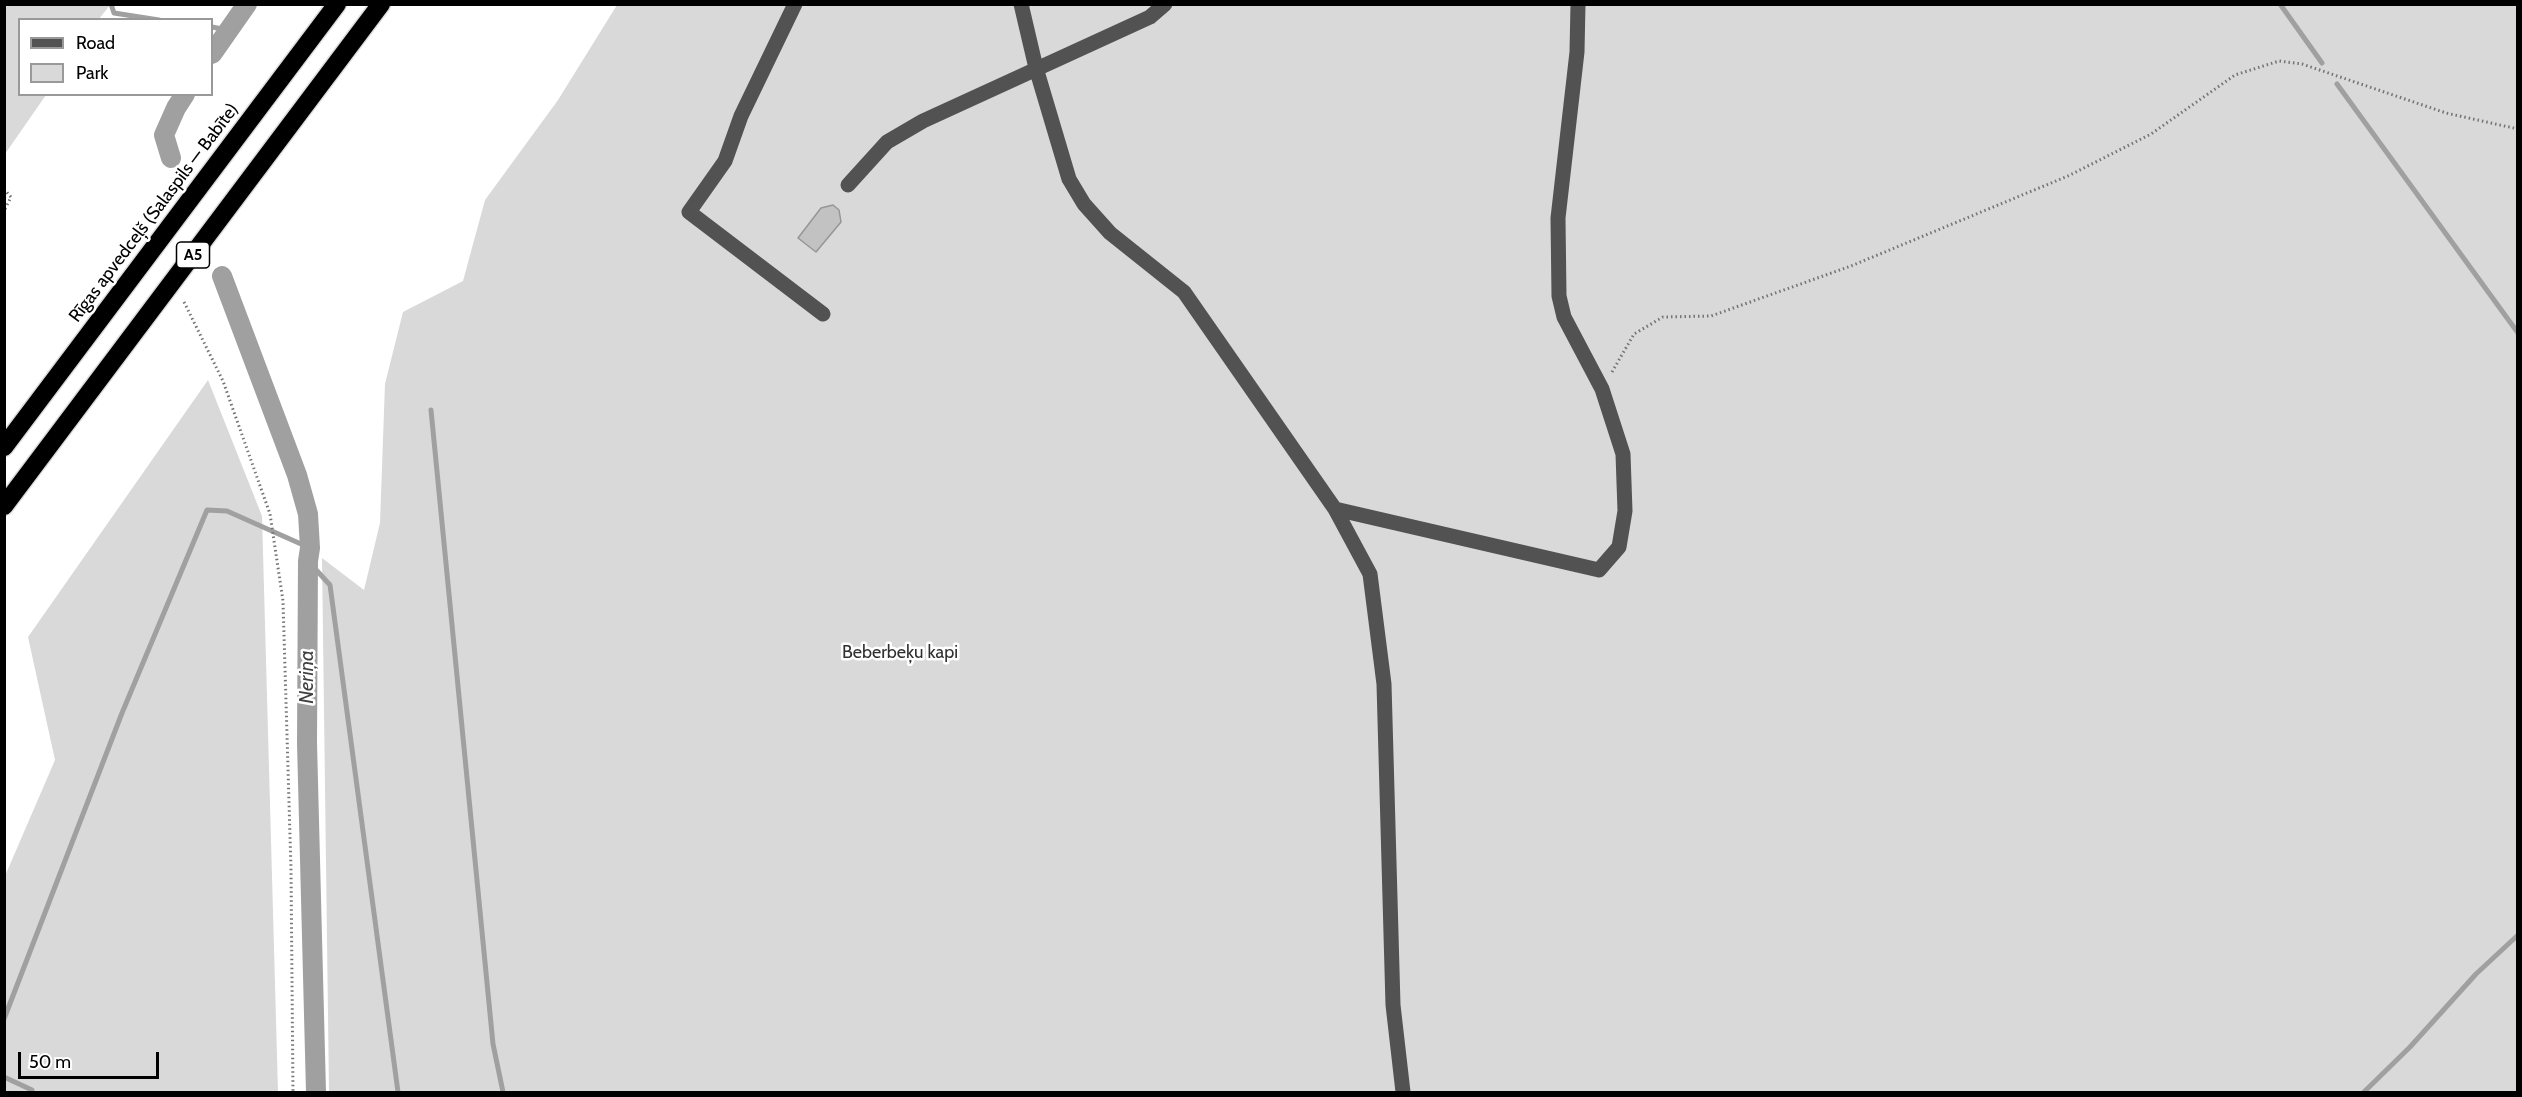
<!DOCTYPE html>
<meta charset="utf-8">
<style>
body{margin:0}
#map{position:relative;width:2522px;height:1097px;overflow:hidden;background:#fff;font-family:Cabin,sans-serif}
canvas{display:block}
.frame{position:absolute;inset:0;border:6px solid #000;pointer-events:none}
.legend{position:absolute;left:18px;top:18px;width:195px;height:78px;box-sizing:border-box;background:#fff;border:2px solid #999;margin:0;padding:8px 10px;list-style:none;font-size:18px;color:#000}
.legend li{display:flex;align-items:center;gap:12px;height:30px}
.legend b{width:30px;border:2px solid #999}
.scale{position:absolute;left:18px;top:1052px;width:141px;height:27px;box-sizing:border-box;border:3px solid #000;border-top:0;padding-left:8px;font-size:18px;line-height:21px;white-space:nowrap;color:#000;-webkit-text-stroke:4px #fff;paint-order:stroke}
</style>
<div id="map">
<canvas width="2522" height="1097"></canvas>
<div class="frame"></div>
<ul class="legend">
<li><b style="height:8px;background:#525252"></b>Road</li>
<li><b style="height:16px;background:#d9d9d9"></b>Park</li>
</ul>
<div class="scale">50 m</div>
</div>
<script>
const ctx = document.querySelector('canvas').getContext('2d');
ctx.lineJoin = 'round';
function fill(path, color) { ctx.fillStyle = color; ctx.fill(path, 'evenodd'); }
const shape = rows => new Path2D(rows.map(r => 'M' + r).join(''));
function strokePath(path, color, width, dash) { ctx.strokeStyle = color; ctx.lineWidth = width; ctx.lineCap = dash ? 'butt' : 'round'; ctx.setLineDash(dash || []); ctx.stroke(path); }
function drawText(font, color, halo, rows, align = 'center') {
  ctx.font = font + ' Cabin,sans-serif'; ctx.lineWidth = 5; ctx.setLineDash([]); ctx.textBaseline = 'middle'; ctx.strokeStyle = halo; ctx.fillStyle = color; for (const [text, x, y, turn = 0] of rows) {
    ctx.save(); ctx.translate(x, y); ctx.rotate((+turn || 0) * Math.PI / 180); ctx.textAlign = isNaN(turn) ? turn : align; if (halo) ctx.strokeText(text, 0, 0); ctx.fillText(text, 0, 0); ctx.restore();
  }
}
fill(shape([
 [5,4,110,5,99,19,20,20,20,94,46,95,5,154],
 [617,5,2517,5,2517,1092,329,1092,322,558,364,590,380,523,385,384,403,312,463,281,485,200,558,100],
 [208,380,262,516,278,1092,5,1092,5,876,55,760,28,637]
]), '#d9d9d9');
strokePath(shape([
 [111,4,114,13,159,20],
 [2280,4,2322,63],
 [212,27,227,30],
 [2337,84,2518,333],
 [431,410,493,1044,503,1092],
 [308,561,330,585,398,1092],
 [4,1019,122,713,207,510,227,511,310,548],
 [4,1077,32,1090,32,1092],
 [2364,1092,2410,1047,2476,974,2518,935]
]), '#a0a0a0', 5);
strokePath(shape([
 [212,54,247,4],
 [171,158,164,135,176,108,185,94],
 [222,276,297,475,308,514,310,548,308,561,307,743,316,1092]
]), '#a0a0a0', 20);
const building = shape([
 [833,205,839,210,841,222,816,252,798,238,821,208,833,205]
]);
fill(building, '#c2c2c2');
strokePath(building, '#969696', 1.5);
const highway = shape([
 [4,447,337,4],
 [4,506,381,4]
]);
strokePath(highway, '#dbdbdb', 21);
strokePath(shape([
 [4,189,11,197,4,211],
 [184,302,223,381,270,514,283,601,291,869,293,1092],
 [1612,372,1634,334,1663,317,1711,316,1851,266,2068,176,2151,134,2235,75,2279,61,2302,64,2446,113,2518,129]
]), '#747474', 3, [1.5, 3]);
strokePath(shape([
 [795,4,741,116,725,161,689,212,823,314],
 [1021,4,1036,68,1069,179,1084,204,1110,233,1184,292,1335,509,1370,574,1384,684,1393,1005,1403,1092],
 [848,185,887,142,923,121,1150,17,1165,4],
 [1335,509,1599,570,1619,547,1625,511,1623,454,1602,389,1564,317,1559,296,1558,218,1577,52,1578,4]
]), '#525252', 15);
strokePath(highway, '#000', 18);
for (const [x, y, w] of [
 [193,255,33]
]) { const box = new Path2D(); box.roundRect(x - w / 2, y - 13, w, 26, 4.5); ctx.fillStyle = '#fff'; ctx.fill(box); strokePath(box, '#000', 1.5); }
drawText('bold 16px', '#000', null, [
 ["A5",193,255]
]);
drawText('18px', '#000', '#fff', [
 ["Rīgas apvedceļš (Salaspils — Babīte)",154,213,-53]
]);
drawText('18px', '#303030', '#fff', [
 ["Beberbeķu kapi",900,653]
]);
drawText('italic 20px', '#414141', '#fff', [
 ["Neriņa",307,677,-90]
]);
</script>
